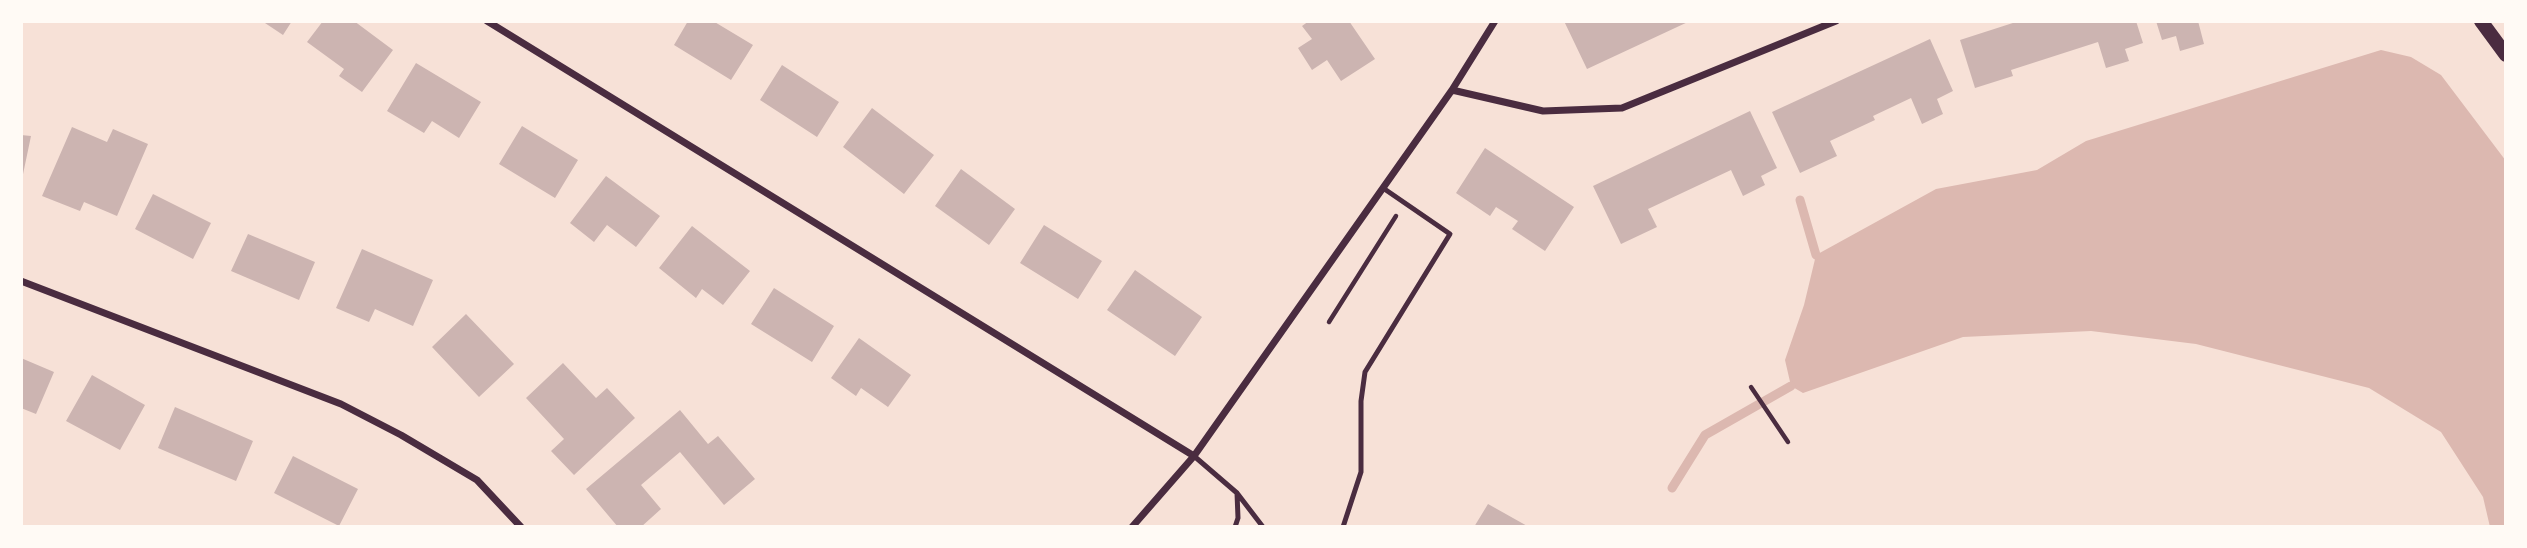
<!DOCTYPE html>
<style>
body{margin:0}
#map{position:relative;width:2527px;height:548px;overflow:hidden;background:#f7e1d7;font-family:"Sofia Sans Condensed",sans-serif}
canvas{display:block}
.frame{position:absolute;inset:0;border:23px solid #fffaf5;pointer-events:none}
</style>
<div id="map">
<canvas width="2527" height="548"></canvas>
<div class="frame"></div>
</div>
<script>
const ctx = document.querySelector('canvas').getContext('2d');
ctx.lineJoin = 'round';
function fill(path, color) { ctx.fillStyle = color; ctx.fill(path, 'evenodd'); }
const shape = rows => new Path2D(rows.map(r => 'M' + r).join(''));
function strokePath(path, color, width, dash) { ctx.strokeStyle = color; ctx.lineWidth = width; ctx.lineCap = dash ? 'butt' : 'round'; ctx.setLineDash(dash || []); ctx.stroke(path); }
fill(shape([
 [2381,50,2411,57,2441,75,2506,161,2506,527,2490,527,2483,497,2441,432,2369,388,2196,344,2091,331,1963,337,1803,393,1791,386,1785,360,1804,305,1816,255,1936,189,2037,170,2086,141]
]), '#dcb8b0');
strokePath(shape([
 [1800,200,1816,255],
 [1672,488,1705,435,1791,386]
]), '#dcb8b0', 9);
fill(shape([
 [262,21,292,21,283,35],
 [323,21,354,21,393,50,362,92,339,76,344,69,307,42],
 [688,21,713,21,753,45,731,80,674,45],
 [1309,21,1349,21,1375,59,1341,81,1327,60,1312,70,1298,48,1312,39,1302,26],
 [1564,21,1690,21,1587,69],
 [2019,21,2136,21,2143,43,2125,49,2129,61,2106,68,2098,42,2011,70,2013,76,1975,88,1960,40],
 [2156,21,2198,21,2204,44,2180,51,2176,36,2162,40],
 [1930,39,1953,91,1937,99,1943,114,1922,124,1911,98,1873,116,1875,120,1830,141,1837,156,1800,173,1772,112],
 [416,63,481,102,459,138,432,121,424,133,387,111],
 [782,65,839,102,817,137,760,100],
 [872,108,934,155,904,194,843,147],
 [1750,111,1777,168,1761,176,1765,185,1743,196,1731,170,1648,209,1657,227,1621,244,1593,186],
 [522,126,578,160,555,198,499,164],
 [72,127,107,142,113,129,148,144,117,216,84,202,80,211,42,196],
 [21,135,31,136,22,179,21,179],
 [1485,148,1574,207,1545,251,1512,229,1518,221,1496,207,1490,216,1456,193],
 [961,169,1015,209,989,245,935,206],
 [606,176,660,216,636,247,607,225,594,242,570,223],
 [153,194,211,223,193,259,135,229],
 [1044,225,1102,261,1078,299,1020,263],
 [692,226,750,271,723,305,702,289,696,298,659,268],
 [248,234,315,262,299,300,231,271],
 [362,249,433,280,413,326,375,309,369,322,336,308],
 [1135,270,1202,317,1175,356,1107,310],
 [774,288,834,326,812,362,751,324],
 [466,314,514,364,479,397,432,347],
 [859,338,911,375,888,407,861,388,856,396,831,378],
 [21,358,54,372,36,414,21,408],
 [563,363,596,398,607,388,635,418,574,475,551,451,564,439,526,398],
 [92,375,145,405,120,450,66,421],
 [175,407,253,441,236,481,158,448],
 [680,410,708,444,718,436,755,479,724,505,680,452,641,485,661,509,641,527,618,527,586,489],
 [293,456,358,489,339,526,274,493],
 [1488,504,1529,527,1474,527]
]), '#ccb4b1');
strokePath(shape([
 [1329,322,1396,216],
 [1751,387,1788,442]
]), '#4a2c40', 4.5);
strokePath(shape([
 [1194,456,1237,493,1263,527],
 [1235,527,1238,518,1237,493],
 [1343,527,1361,472,1361,401,1365,372,1450,234,1383,188]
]), '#4a2c40', 5);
strokePath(shape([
 [487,21,1194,456],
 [1452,90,1543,111,1622,108,1836,21],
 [21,281,341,404,401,435,477,480,521,527],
 [1132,527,1194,456,1452,90,1495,21]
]), '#4a2c40', 7);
strokePath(shape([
 [2481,21,2506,55]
]), '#4a2c40', 14);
</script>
